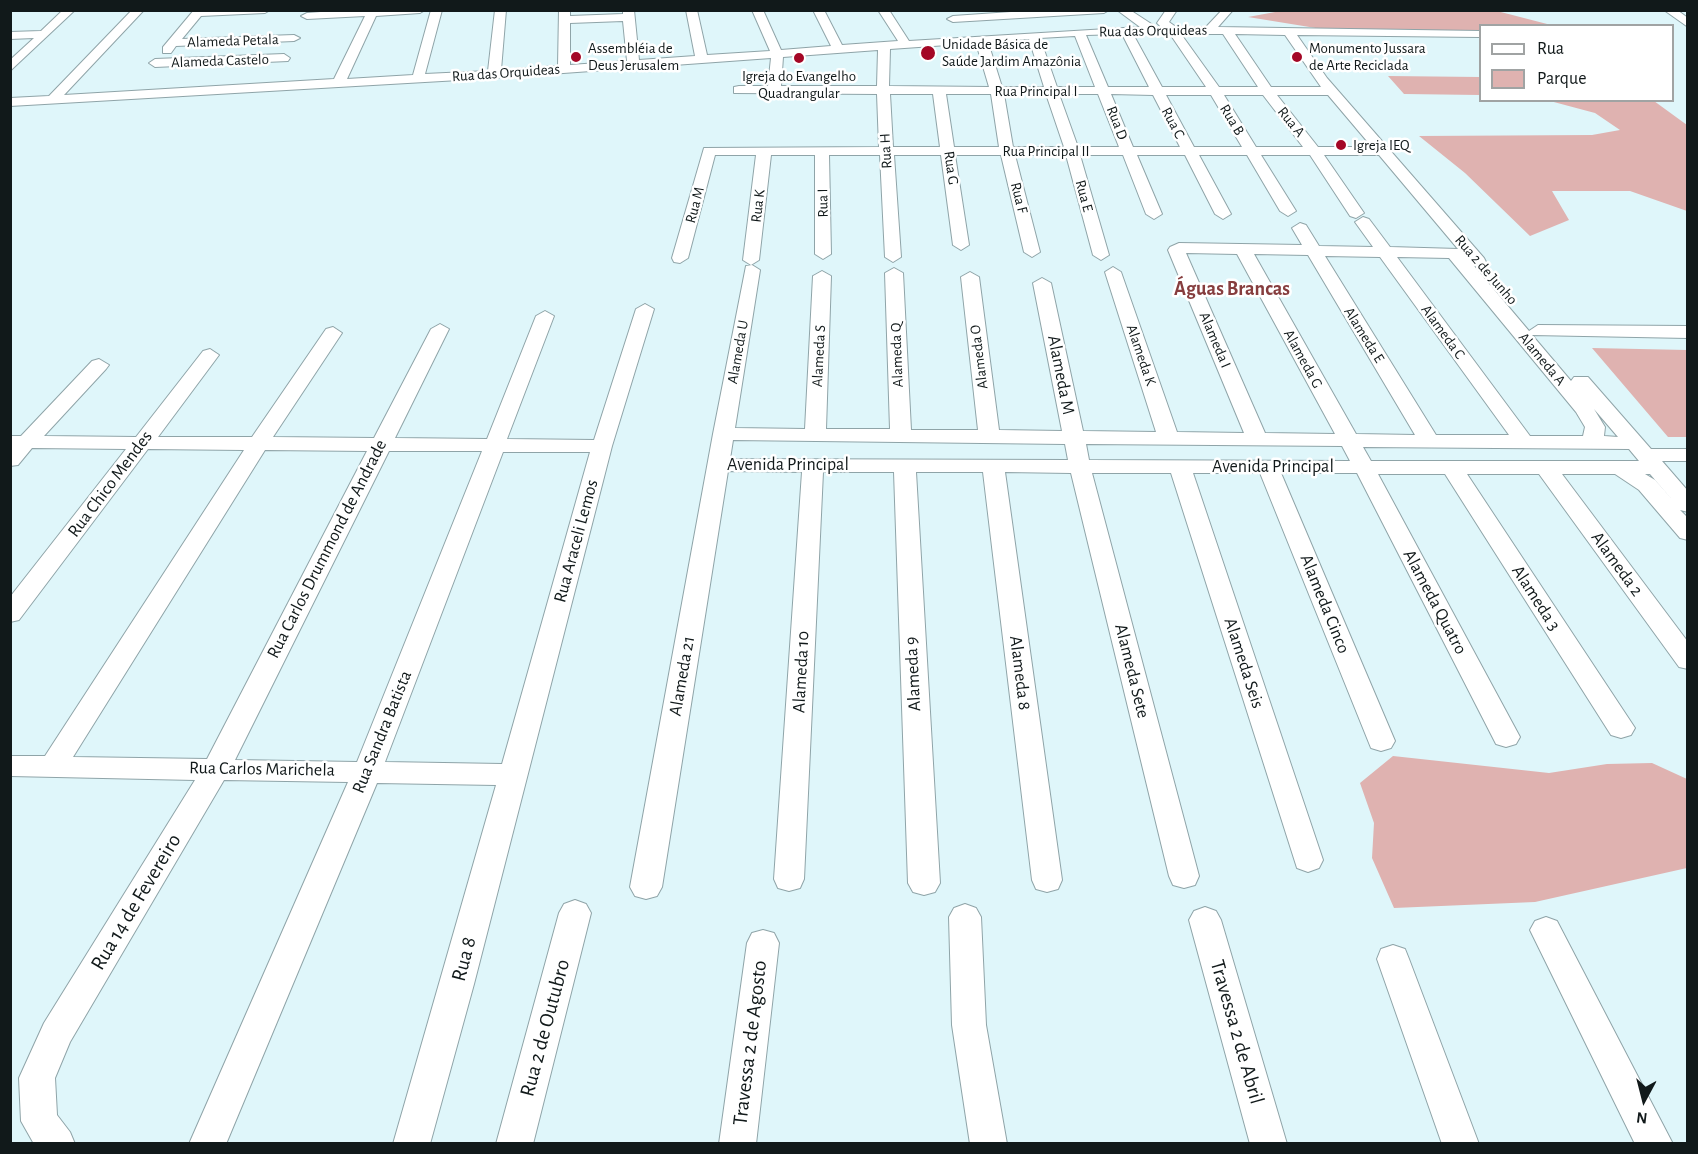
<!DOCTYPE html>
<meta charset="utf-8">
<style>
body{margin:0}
#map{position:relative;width:1698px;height:1154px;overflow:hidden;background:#dff6fa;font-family:"Alegreya Sans",sans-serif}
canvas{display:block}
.frame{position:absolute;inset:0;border:12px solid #11191a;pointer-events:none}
.legend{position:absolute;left:1479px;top:24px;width:195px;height:78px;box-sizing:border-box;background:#fff;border:2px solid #a0a3a3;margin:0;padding:8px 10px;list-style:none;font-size:18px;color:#11191a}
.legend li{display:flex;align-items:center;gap:12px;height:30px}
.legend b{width:30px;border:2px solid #a0a3a3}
.north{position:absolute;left:1614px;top:1070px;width:60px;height:60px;-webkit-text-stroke:4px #fff;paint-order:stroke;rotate:187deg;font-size:16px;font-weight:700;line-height:24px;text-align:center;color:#11191a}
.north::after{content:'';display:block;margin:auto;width:21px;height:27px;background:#11191a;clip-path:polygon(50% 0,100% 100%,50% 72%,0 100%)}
</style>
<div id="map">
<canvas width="1698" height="1154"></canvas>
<div class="frame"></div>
<ul class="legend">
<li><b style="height:8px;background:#fff"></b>Rua</li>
<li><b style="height:16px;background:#dfb2b0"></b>Parque</li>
</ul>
<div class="north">N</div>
</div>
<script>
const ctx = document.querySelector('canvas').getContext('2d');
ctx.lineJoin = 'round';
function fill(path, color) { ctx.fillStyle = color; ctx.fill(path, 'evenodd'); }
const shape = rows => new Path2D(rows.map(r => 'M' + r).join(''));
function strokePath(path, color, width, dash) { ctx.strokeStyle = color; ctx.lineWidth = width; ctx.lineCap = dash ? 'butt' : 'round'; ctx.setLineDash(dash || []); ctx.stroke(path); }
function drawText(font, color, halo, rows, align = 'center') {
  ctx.font = font + ' "Alegreya Sans",sans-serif'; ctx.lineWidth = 5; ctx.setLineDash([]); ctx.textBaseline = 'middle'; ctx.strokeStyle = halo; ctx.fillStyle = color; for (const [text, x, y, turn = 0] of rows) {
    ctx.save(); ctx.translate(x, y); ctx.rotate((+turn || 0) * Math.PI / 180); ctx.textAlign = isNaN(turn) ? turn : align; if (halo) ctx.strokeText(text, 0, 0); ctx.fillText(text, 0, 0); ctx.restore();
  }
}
fill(shape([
 [1286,10,1493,10,1551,25,1480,26,1480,31,1328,30,1248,17],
 [1388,76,1480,77,1480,95,1404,94],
 [1550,101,1654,101,1687,125,1687,211,1630,191,1552,191,1569,220,1530,236,1465,173,1419,136,1592,135,1620,130,1595,113],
 [1592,348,1687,350,1687,437,1668,437],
 [1393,756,1549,773,1607,764,1652,763,1687,779,1687,868,1535,902,1394,908,1372,858,1374,823,1360,783]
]), '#dfb2b0');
const minor = shape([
 [63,10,75,10,10,71,10,60,34,38,10,39,10,32,41,31,63,10],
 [132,10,144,10,64,95,334,79,365,16,307,19,301,16,307,13,348,10,425,10,420,13,376,16,347,79,413,75,431,10,442,10,425,74,488,71,495,10,506,10,501,70,558,66,559,10,570,10,570,16,623,14,623,10,634,10,639,60,695,56,686,10,697,10,707,55,770,51,752,10,763,10,781,50,831,46,813,10,824,10,842,45,898,41,878,10,889,10,909,41,1140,27,1117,10,1130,10,1156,27,1161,27,1157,23,1166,10,1177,10,1169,22,1176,27,1206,27,1222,10,1233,10,1218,27,1480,31,1480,37,1297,35,1327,78,1484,258,1486,262,1484,266,1474,266,1529,331,1538,325,1688,326,1688,338,1532,335,1571,381,1574,377,1588,377,1651,449,1688,449,1688,461,1662,461,1688,491,1688,512,1680,510,1688,518,1688,540,1680,538,1639,490,1615,474,1562,474,1688,642,1688,669,1679,667,1539,474,1467,474,1635,728,1631,735,1621,738,1611,735,1445,474,1378,474,1520,737,1516,744,1506,747,1496,744,1357,473,1281,473,1395,741,1391,748,1381,751,1371,748,1260,473,1193,473,1323,860,1319,868,1308,872,1297,868,1171,473,1092,473,1199,876,1195,885,1184,888,1173,885,1169,876,1071,473,1005,472,1062,880,1058,889,1047,892,1036,889,1032,880,983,472,916,472,940,883,935,892,924,895,913,892,908,883,894,472,823,472,804,879,800,888,789,891,778,888,774,879,802,472,728,471,662,887,657,896,646,899,635,896,630,887,713,434,746,266,752,265,760,270,735,428,805,429,813,276,822,271,831,276,826,429,890,429,885,273,894,268,903,273,911,430,978,430,961,277,970,272,979,277,999,430,1062,431,1033,283,1042,278,1051,283,1083,431,1156,432,1105,272,1113,267,1121,272,1177,432,1244,433,1168,250,1170,247,1179,243,1302,245,1292,228,1300,223,1306,225,1319,246,1373,247,1355,222,1363,217,1369,219,1390,247,1458,249,1379,155,1324,155,1364,213,1356,218,1350,216,1310,155,1261,155,1296,211,1288,216,1280,211,1247,155,1199,155,1231,214,1223,219,1215,214,1185,155,1137,155,1162,214,1154,219,1146,214,1123,155,1080,155,1109,255,1101,260,1093,255,1066,155,1015,155,1040,252,1032,257,1024,252,1001,155,955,155,969,245,961,250,953,245,941,155,894,155,901,257,893,262,885,257,880,155,829,155,831,254,823,259,815,254,815,155,771,155,759,260,751,265,743,260,756,155,715,155,688,258,680,263,674,262,672,258,704,148,879,147,877,94,734,93,734,87,739,86,768,86,771,58,494,78,10,106,10,98,49,96,132,10],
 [623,21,627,61,570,65,570,23,623,21],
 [1122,34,1149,87,1108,87,1086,35,1122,34],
 [1133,34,1170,34,1206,87,1162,87,1133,34],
 [1181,34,1223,34,1258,87,1219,87,1181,34],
 [1235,34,1285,35,1321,87,1271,87,1235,34],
 [1075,36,1095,87,1057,87,1040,38,1075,36],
 [1029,39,1044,87,1002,87,988,42,1029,39],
 [976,43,989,87,889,86,890,49,976,43],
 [878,50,877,86,781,86,783,57,878,50],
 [890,94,933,94,940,147,893,147,890,94],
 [946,94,991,94,999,147,954,147,946,94],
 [1004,94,1046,94,1064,147,1013,147,1004,94],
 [1059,94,1098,94,1119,147,1078,147,1059,94],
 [1111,94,1153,95,1180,147,1133,147,1111,94],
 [1166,95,1211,95,1242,147,1194,147,1166,95],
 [1224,95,1263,95,1303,147,1256,147,1224,95],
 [1277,95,1328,95,1372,147,1318,147,1277,95],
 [1186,253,1237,254,1335,434,1265,433,1186,253],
 [1254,254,1308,255,1415,435,1356,434,1254,254],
 [1325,256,1380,257,1509,435,1436,435,1325,256],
 [1397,257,1449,258,1576,412,1585,427,1583,436,1530,436,1397,257],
 [1594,409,1618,437,1604,436,1605,427,1594,409],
 [733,440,1065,444,1068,460,730,459,733,440],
 [1086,444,1342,446,1350,461,1089,460,1086,444],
 [1363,447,1629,449,1639,461,1371,461,1363,447],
 [1645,474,1650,474,1675,503,1655,480,1645,474],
 [194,10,270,10,265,13,201,16,182,39,294,35,300,38,294,41,176,46,171,53,163,53,163,47,194,10],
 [1040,10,1109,10,1104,13,953,22,947,19,953,16,1040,10],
 [1664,10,1677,10,1688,18,1688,27,1664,10],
 [284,54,290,58,288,61,155,67,149,63,155,59,284,54],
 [645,304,654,309,612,446,474,984,430,1144,393,1144,496,785,377,783,226,1144,189,1144,348,782,224,780,70,1042,55,1078,57,1115,70,1132,75,1144,34,1144,21,1121,19,1078,44,1023,195,780,10,776,10,756,45,756,244,450,148,449,19,620,10,622,10,597,126,449,32,448,18,465,10,466,10,436,21,436,92,361,99,359,109,365,106,369,44,436,136,437,203,351,210,349,219,355,158,437,252,437,326,329,333,327,342,333,273,437,374,438,431,329,440,324,449,329,395,438,487,439,536,316,545,311,554,316,507,439,594,440,636,309,645,304],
 [265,450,367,451,207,759,73,757,265,450],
 [389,451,482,451,357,762,235,760,389,451],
 [503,452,590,452,502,764,385,762,503,452],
 [575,900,586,904,591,913,533,1144,496,1144,559,913,564,904,575,900],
 [965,904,976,908,981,917,986,1025,1007,1144,970,1144,952,1025,949,917,954,908,965,904],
 [1205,907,1216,911,1221,920,1287,1144,1250,1144,1189,920,1194,911,1205,907],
 [1546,917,1557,921,1673,1144,1635,1144,1530,930,1535,921,1546,917],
 [763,930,774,933,779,943,756,1144,719,1144,747,943,752,933,763,930],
 [1393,945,1405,949,1409,959,1479,1144,1442,1144,1377,959,1381,949,1393,945]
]);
strokePath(minor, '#8fa4a8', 2);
fill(minor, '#fff');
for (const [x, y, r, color] of [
 [928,53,8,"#a40726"],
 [576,57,6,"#a40726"],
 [1297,57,6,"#a40726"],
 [799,58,6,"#a40726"],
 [1341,145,6,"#a40726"]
]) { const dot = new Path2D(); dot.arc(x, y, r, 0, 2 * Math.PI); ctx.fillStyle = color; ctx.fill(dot); strokePath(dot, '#fff', 2); }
drawText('15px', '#11191a', '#fff', [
 ["Rua das Orquideas",1153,31,-1],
 ["Alameda Petala",233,41,-2],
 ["Alameda Castelo",220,61,-2],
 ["Rua das Orquideas",506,73,-4],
 ["Rua Principal I",1036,91],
 ["Rua B",1232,120,59],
 ["Rua A",1291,122,51],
 ["Rua D",1117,123,69],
 ["Rua C",1173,123,62],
 ["Rua H",886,151,-93],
 ["Rua Principal II",1046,151],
 ["Rua G",951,168,82],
 ["Rua E",1084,196,75],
 ["Rua F",1019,198,76],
 ["Rua I",823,203,-91],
 ["Rua M",695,205,-75],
 ["Rua K",758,206,-83],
 ["Rua 2 de Junho",1486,270,49],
 ["Alameda C",1443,332,54],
 ["Alameda E",1364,335,58],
 ["Alameda I",1215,340,67],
 ["Alameda U",738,352,-80],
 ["Alameda Q",897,355,-92],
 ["Alameda K",1141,355,71],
 ["Alameda S",819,356,-87],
 ["Alameda O",979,357,-97],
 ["Alameda G",1303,359,61],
 ["Alameda A",1542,359,50]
]);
drawText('15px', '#11191a', '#fff', [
 ["Unidade Básica de",942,44],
 ["Saúde Jardim Amazônia",942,61],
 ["Assembléia de",588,48],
 ["Deus Jerusalem",588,65],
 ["Monumento Jussara",1309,48],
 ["de Arte Reciclada",1309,65],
 ["Igreja do Evangelho",799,76,"center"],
 ["Quadrangular",799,93,"center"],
 ["Igreja IEQ",1353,145]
], 'left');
drawText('18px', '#11191a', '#fff', [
 ["Alameda M",1061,375,79],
 ["Avenida Principal",788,465],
 ["Avenida Principal",1273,467],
 ["Rua Chico Mendes",110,484,-53],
 ["Rua Araceli Lemos",576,541,-75],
 ["Rua Carlos Drummond de Andrade",327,549,-63],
 ["Alameda 2",1617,564,54],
 ["Alameda 3",1536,598,57],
 ["Alameda Quatro",1435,602,62],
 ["Alameda Cinco",1325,604,68],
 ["Alameda Seis",1244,663,72],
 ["Alameda Sete",1132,671,76],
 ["Alameda 10",801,672,-87],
 ["Alameda 8",1020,673,83],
 ["Alameda 9",913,674,-93],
 ["Alameda 21",682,676,-80],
 ["Rua Sandra Batista",382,732,-68],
 ["Rua Carlos Marichela",262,769,1]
]);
drawText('bold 20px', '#863d3e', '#fff', [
 ["Águas Brancas",1232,289]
]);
drawText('21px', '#11191a', '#fff', [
 ["Rua 14 de Fevereiro",136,902,-59],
 ["Rua 8",464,959,-75],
 ["Rua 2 de Outubro",545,1028,-75],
 ["Travessa 2 de Abril",1237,1032,74],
 ["Travessa 2 de Agosto",750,1043,-83]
]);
</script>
